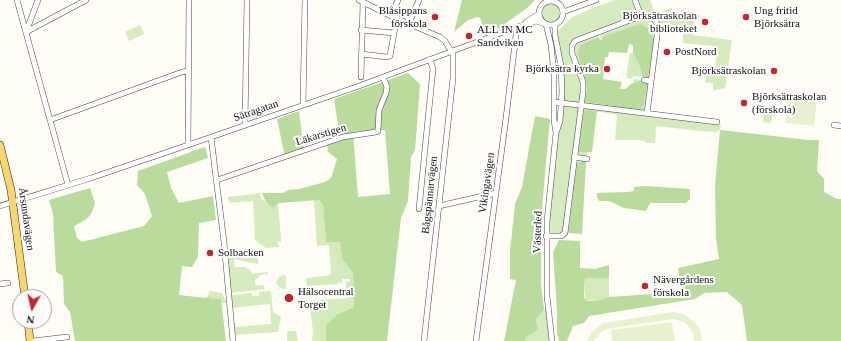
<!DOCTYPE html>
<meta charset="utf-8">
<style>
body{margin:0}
#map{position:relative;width:841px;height:341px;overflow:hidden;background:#fffdf5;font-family:"Times New Roman",serif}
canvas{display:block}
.north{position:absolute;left:12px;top:289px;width:40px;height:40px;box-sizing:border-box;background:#fff;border:1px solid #a0a0a0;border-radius:50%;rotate:188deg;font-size:11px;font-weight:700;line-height:16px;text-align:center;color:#111}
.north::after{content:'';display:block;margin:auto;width:14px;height:18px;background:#c4262e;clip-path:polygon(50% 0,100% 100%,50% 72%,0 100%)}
</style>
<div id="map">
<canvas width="841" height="341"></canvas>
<div class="north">N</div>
</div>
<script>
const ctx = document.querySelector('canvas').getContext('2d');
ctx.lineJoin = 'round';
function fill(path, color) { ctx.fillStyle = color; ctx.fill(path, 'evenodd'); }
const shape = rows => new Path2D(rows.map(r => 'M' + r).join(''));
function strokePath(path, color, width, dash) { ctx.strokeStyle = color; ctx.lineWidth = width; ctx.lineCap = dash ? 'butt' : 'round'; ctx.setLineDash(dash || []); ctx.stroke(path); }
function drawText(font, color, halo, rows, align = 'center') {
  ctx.font = font + ' "Times New Roman",serif'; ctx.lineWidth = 4; ctx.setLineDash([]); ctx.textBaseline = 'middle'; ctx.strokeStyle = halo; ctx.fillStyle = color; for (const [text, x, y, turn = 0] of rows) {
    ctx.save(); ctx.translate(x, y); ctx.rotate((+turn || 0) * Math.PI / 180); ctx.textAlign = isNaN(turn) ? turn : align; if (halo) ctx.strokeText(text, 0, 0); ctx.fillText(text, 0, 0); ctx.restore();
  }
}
fill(shape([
 [615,0,650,0,655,13,577,38,572,46,583,82,565,233,546,236,562,92,555,30,559,30,571,18,590,9],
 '539 13a12 12 0 1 1 24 0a12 12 0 1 1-24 0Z',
 [672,8,677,22,694,16,695,14,699,14,699,21,694,21,693,35,732,40,725,88,713,91,713,83,705,82,706,75,714,76,717,49,713,48,713,46,683,43,683,34,662,31,656,14],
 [651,16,657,24,647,113,583,105,584,77,587,89,586,102,639,110,644,80,633,83,634,79,643,80,643,77,633,76,632,79,626,78,629,57,630,53,633,53,640,67,643,77,654,39,651,34,653,34,651,30,649,31,648,28,602,37,603,39,602,39,600,35],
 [140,25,144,34,129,41,125,32],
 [598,35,599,37,582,44,578,55,583,77,574,51,575,46,582,41],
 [765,106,776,108,775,116,772,116,771,123,763,122],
 [584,108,721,124,720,130,716,132,700,131,656,126,655,143,646,143,646,141,637,140,615,140,617,115,585,109,580,152,587,152,587,159,577,158],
 [260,193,261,199,273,207,278,205,281,238,281,242,277,241,279,247,266,248,255,240,253,201,229,203,228,197],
 [314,200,319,200,323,205,326,242,340,242,342,258,353,273,354,307,336,315,326,325,326,341,312,341,313,331,309,301,348,298,348,293,346,293,346,282,350,281,350,279,342,279,342,284,339,282,338,284,307,286,306,278,331,275,329,245,317,246],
 [226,249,232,249,233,254,254,253,254,251,258,251,258,264,234,259,235,267,245,267,250,270,252,274,268,272,268,274,261,275,255,280,255,285,263,285,265,289,231,293,229,267,228,267],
 [283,275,286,276,286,288,283,289,279,287,276,282,279,277],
 [585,278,609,278,609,297,597,301,585,300],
 [209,291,222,293,227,303,222,303,221,299,208,298],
 [269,291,271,292,273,312,281,317,278,332,232,335,231,323,235,323,235,327,271,324,270,304,232,308,231,295,251,293,252,296,259,296,259,292],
 [548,306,553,341,525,341,526,337,538,330,536,319],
 [287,331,296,331,298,341,287,341]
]), '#d5ebbd');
fill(shape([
 [462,0,535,0,527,8,499,28,485,31,480,18,478,17,468,20,454,32],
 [640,24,648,28,654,39,648,77,643,77,640,67,633,53,633,45,629,44,627,53,609,52,608,57,605,57,603,78,603,79,622,82,620,89,625,89,633,83,644,80,648,81,643,107,639,110,585,102,587,89,578,55,579,48,582,44,599,37,600,40,603,39,602,37],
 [408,73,420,84,415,150,411,157,408,201,401,218,387,341,326,341,326,325,336,315,354,307,353,273,342,258,340,242,326,242,323,205,319,200,279,203,273,208,266,202,262,193,283,193,288,190,299,189,325,182,331,178,337,159,328,152,327,142,340,138,334,99],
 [385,130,390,194,358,197,353,132],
 [585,109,597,111,592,152,579,152,583,115],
 [299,111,304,151,285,157,277,119],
 [535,116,550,119,541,219,541,284,544,310,536,319,538,330,526,337,525,341,504,341,516,280,510,279,510,251,515,204,522,187],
 [720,130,809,140,819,140,817,171,824,179,824,192,837,199,841,199,841,341,747,341,742,305,727,292,704,293,695,299,589,316,584,323,573,326,567,341,559,341,557,333,557,310,553,252,559,240,580,241,580,268,595,269,609,265,609,278,585,278,584,296,585,300,589,301,597,301,609,297,681,292,678,268,719,259,716,238,715,186],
 [205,147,208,158,167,172,171,188,179,203,213,196,216,220,199,223,198,257,192,267,182,266,179,295,206,298,209,296,209,298,221,299,226,341,75,341,70,312,64,304,63,276,56,272,53,214,49,200,90,188,95,203,92,212,87,219,74,226,77,238,82,242,144,226,152,216,145,194,137,185,138,171],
 [580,161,586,162,582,234,568,233,577,163],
 [645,186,690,189,690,199,686,203,650,203,646,211,624,208,609,201,599,201,597,197,597,193,628,192,634,191,634,187]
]), '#b9dc9c');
fill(shape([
 [788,95,817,99,814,126,785,123],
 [673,312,683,314,695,322,700,330,702,341,695,341,693,333,689,327,684,322,673,319,606,329,600,333,594,341,587,341,592,331,604,323],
 [672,322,675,341,612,341,611,330]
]), '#e6f2cf');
const minor = shape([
 [17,0,68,185],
 [359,0,391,16,440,37,445,41,453,54,453,78,424,341],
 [635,0,641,16],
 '539 13a12 12 0 1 1 24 0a12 12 0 1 1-24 0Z',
 [563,12,596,0],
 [391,16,398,0],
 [526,22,539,14],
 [409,23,419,0],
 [26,32,86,0],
 [26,32,38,0],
 [394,33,397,18],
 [361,54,387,57,390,56,394,33,361,30],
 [361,77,363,2],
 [644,80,651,81],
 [554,102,717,122],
 [303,105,305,0],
 [50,120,182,72,188,71],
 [245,125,247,0],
 [834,125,841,126],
 [211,137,224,242,233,341],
 [188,145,189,0],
 [574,157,587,159],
 [217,180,343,137,376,132,378,131,379,110,386,93,387,87,383,77],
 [0,206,91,178,188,145,359,86,517,27,536,21,546,24,551,45,554,72,554,120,556,133],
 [439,206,496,193],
 [419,209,433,69,430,59],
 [546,236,561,236,565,233,583,92,583,82,572,53,572,46,575,41,641,16,650,15,654,18,657,24,657,36,647,113],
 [0,284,8,283],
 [33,341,67,337],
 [476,341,506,118,517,27],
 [552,341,547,296,547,221,556,133,560,121,562,92,561,66,555,35,555,24]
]);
const major = shape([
 [0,145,11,190,25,297],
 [28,321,30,341]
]);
strokePath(minor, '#444', 6);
strokePath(major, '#222', 8);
strokePath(minor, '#fff', 5);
strokePath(major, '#f9d66b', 7);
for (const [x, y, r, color] of [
 [435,17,4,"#c4262e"],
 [746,17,4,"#c4262e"],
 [705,22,4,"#c4262e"],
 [469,36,4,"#c4262e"],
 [667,52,4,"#c4262e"],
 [607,69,4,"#c4262e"],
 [774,71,4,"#c4262e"],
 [744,103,4,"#c4262e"],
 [210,253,4,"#c4262e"],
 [645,286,4,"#c4262e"],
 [289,298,5,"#c4262e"]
]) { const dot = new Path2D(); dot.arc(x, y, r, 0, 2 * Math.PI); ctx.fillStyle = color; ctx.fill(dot); strokePath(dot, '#fff', 1.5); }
drawText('11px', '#111', '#fff', [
 ["Blåsippans",427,11,"right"],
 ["förskola",427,24,"right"],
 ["Ung fritid",754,11],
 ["Björksätra",754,24],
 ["Björksätraskolan",697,16,"right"],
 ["biblioteket",697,29,"right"],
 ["ALL IN MC",477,30],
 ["Sandviken",477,43],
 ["PostNord",675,52],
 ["Björksätra kyrka",599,69,"right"],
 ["Björksätraskolan",766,71,"right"],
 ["Björksätraskolan",752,97],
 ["(förskola)",752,110],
 ["Solbacken",218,253],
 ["Nävergårdens",653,280],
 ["förskola",653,293],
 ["Hälsocentral",298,292],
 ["Torget",298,305]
], 'left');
drawText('11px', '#111', '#fff', [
 ["Sätragatan",256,111,-19],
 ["Läkarstigen",321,135,-17],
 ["Vikingavägen",487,183,-82],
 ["Bågspännarvägen",430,195,-84],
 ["Årsundavägen",26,219,82],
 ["Västerled",538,232,-88]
]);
</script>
